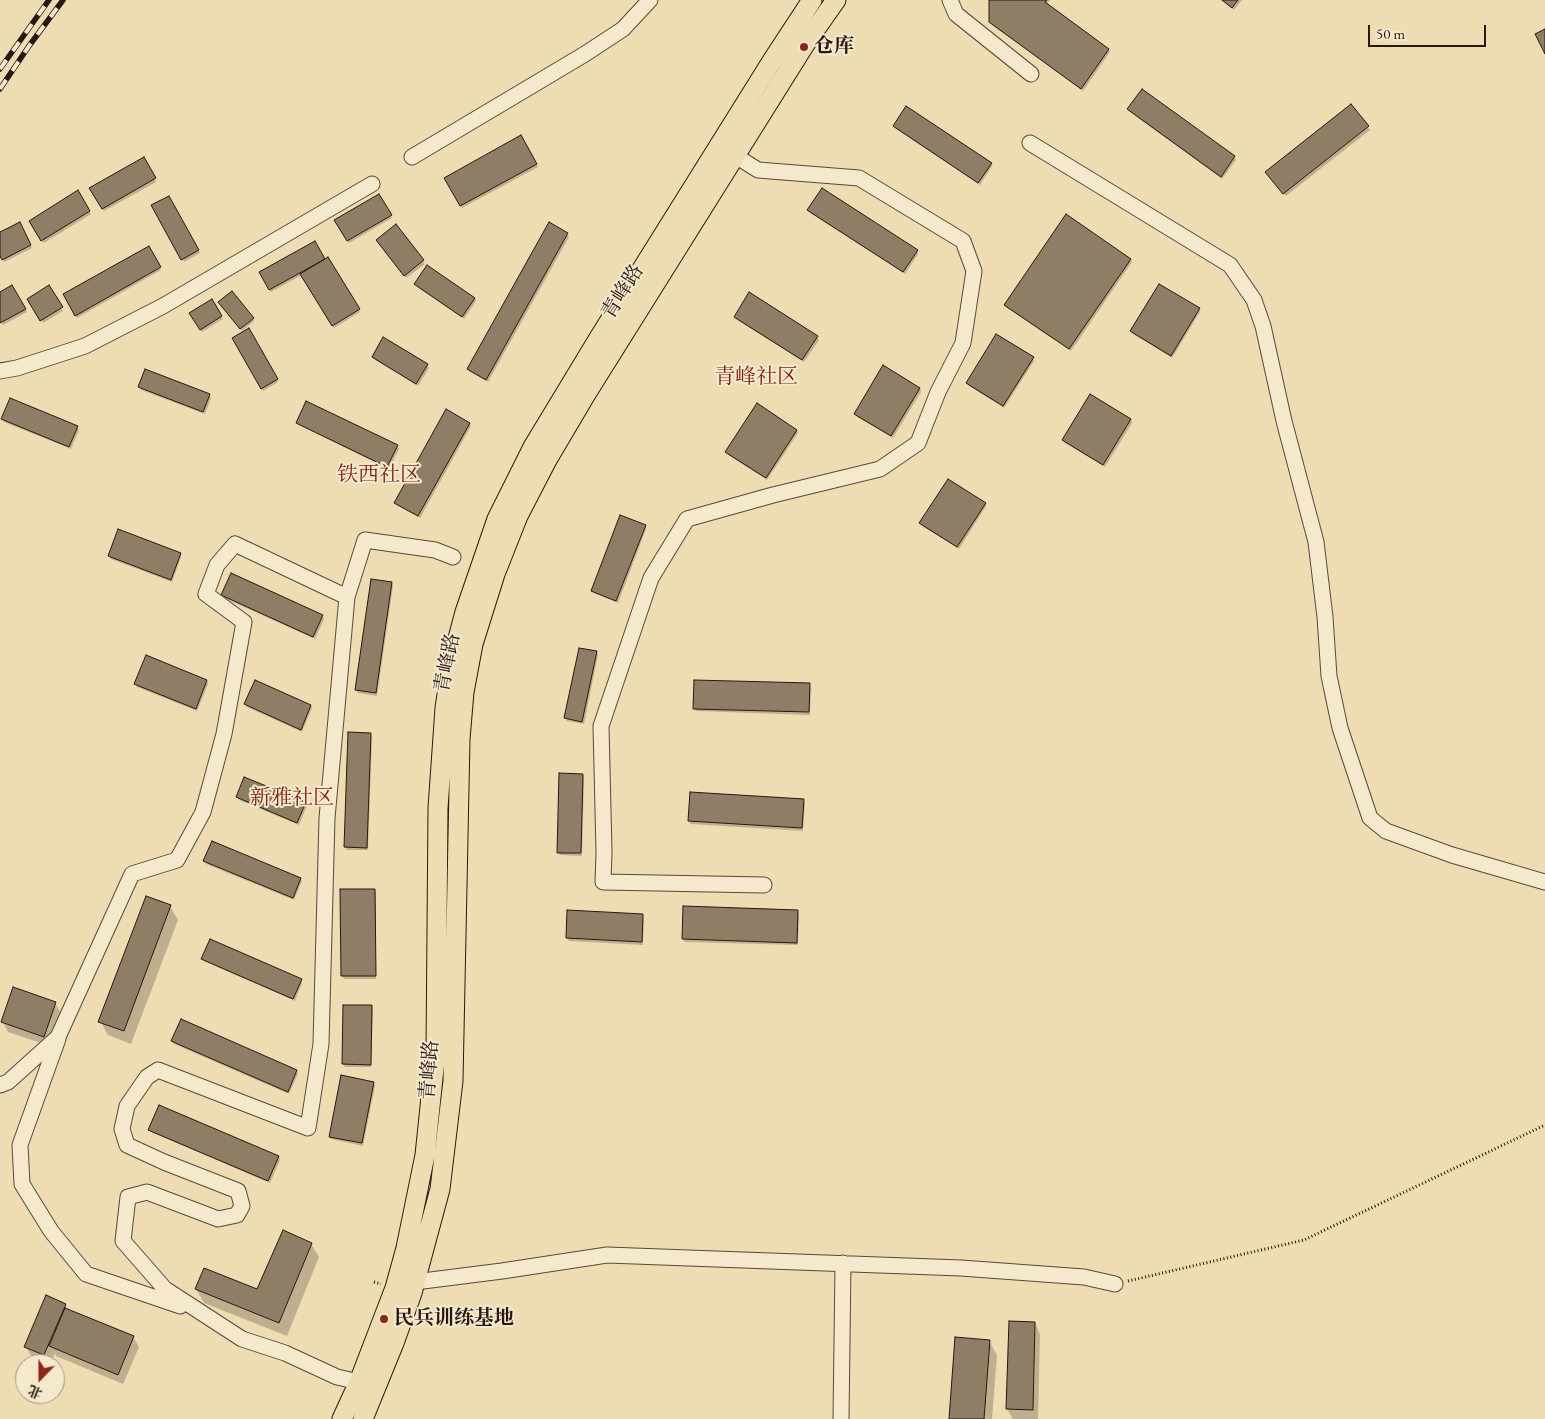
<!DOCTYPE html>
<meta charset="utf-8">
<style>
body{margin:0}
#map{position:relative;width:1545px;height:1419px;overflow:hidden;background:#eedcb2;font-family:"EB Garamond","Noto Serif SC",serif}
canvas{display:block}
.north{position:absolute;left:15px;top:1354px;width:50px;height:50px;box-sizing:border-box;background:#f4e8cd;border:1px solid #a29582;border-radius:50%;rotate:202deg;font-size:14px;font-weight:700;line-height:20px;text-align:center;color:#261812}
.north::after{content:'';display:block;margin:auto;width:18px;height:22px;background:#8f2418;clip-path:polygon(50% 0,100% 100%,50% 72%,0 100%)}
.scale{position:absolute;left:1368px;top:25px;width:118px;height:22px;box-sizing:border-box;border:2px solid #261812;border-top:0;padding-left:6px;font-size:15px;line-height:18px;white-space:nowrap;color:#261812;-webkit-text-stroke:4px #f4e8cd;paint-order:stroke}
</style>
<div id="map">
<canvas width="1545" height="1419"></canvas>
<div class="north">北</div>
<div class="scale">50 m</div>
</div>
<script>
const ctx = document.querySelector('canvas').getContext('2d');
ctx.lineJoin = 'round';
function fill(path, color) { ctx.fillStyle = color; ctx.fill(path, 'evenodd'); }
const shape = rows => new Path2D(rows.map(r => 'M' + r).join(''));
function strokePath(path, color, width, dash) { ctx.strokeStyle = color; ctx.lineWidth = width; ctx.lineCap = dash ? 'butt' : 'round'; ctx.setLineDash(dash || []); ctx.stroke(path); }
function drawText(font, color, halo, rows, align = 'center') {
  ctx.font = font + ' "EB Garamond","Noto Serif SC",serif'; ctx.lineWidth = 4; ctx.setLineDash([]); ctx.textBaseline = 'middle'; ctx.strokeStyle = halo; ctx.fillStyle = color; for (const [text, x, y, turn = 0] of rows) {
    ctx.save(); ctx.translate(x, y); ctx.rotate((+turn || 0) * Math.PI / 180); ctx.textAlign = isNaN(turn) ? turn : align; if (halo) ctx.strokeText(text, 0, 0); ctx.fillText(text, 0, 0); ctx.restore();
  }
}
fill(shape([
 [990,0,1050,0,1046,5,1108,50,1110,52,1083,91,992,25,990,22],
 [1221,0,1242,0,1234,10],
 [1142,91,1234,157,1236,160,1222,179,1130,112,1128,110],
 [1351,106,1370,130,1286,196,1268,175],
 [894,126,991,164,992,166,980,185,896,129],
 [521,137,538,167,462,208,445,178],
 [143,159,156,182,104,211,91,189],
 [77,192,91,214,44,243,30,221],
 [379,196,392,218,349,243,336,221],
 [169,197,200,253,184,262,153,206],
 [809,210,917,251,918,254,905,274,810,213],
 [19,224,32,248,4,262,0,254,0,233],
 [396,226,425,264,406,278,379,243],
 [567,234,569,237,488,382,470,372,468,369],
 [315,242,325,260,328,259,360,312,334,328,302,275,271,292,260,272],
 [148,248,161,270,77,318,64,295],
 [1130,260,1132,262,1071,351,1007,308,1006,305],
 [415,284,475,298,476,301,464,319,417,287],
 [12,286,27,312,3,325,0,320,0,293],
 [49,287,63,311,43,323,28,300],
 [211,301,223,319,202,332,191,314],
 [222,305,253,319,254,321,242,331],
 [1199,309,1200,312,1172,358,1133,334,1131,331],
 [735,317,817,337,819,340,804,362,737,320],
 [248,330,278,382,263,391,233,338],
 [373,357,427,365,429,368,418,386,375,360],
 [1033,358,1034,361,1004,408,969,386,967,383],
 [140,387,209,395,211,398,205,414,141,390],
 [920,389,921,392,893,438,857,417,855,414],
 [1091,396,1131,420,1132,423,1105,467,1065,443,1063,440],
 [3,419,77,427,79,430,71,449,4,422],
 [297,423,397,446,399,449,389,469,299,425],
 [469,424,471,426,420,518,397,505,396,503],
 [796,430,798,433,767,480,728,455,727,452],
 [985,504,986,506,959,549,922,526,921,523],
 [645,526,646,529,618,603,594,593,592,591],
 [180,554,181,557,172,582,111,559,109,556],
 [392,583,393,586,377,696,358,693,356,690],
 [222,595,322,616,324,619,315,639,224,598],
 [596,652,598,655,584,724,567,721,566,718],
 [147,657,207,681,208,684,197,711,137,687,136,684],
 [809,685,811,687,810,715,696,711,694,708],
 [245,704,311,706,312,708,302,732,247,707],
 [370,734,372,737,368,850,347,850,345,847],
 [583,775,584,778,582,856,560,855,558,852],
 [691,793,803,800,805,803,803,831,691,824,689,821],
 [237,797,305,803,307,806,299,825,239,800],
 [205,861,300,879,302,881,294,900,206,864],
 [341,890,374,890,376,893,376,979,344,979,342,976],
 [170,906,178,920,131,1044,108,1035,100,1021],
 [569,911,642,915,644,918,643,945,569,941,567,938],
 [797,911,799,914,798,945,685,942,683,939],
 [203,959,301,980,302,983,295,1001,204,961],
 [55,1003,61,1013,50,1046,8,1032,2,1021],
 [371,1007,373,1009,371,1067,345,1067,343,1064],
 [173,1041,297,1071,298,1074,289,1094,174,1044],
 [374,1083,375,1086,363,1146,331,1139,330,1136],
 [149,1130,278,1157,280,1160,270,1183,151,1132],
 [311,1244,319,1257,287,1336,204,1303,196,1289,258,1291],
 [65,1305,68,1310,133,1337,139,1347,123,1384,56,1356,55,1353,50,1364,32,1357,26,1347],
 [1035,1323,1040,1334,1038,1419,1013,1419,1007,1409],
 [989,1341,997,1355,992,1419,951,1419]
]), '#0003');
const building = shape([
 [989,0,1047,0,1045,2,1109,49,1081,89,989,22,989,0],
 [1222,0,1238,0,1232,8,1222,0],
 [1545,29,1545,54,1535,34,1545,29],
 [1142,89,1235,156,1221,177,1127,109,1142,89],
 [1351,104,1369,126,1283,194,1265,172,1351,104],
 [906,106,992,163,978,183,893,126,906,106],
 [521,135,537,164,460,206,444,178,521,135],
 [144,157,156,178,102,209,89,188,144,157],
 [822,188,918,250,903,272,807,210,822,188],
 [78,190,90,211,41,241,29,221,78,190],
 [379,194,392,215,347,241,334,220,379,194],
 [169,196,199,250,181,260,151,205,169,196],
 [1066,214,1131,259,1069,349,1004,305,1066,214],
 [20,222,31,245,2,260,0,256,0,232,20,222],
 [549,222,568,233,486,380,467,369,549,222],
 [396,224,424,260,404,276,376,240,396,224],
 [315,241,325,259,269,290,259,272,315,241],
 [149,246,161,267,75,316,63,294,149,246],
 [328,257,360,309,332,326,300,274,328,257],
 [427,265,475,298,462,317,414,284,427,265],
 [1159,284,1200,308,1171,356,1130,331,1159,284],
 [12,285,26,309,0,323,0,292,12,285],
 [49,285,63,307,40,321,27,299,49,285],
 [232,291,254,318,240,329,218,302,232,291],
 [749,292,818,336,802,360,734,317,749,292],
 [212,299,222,316,200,330,189,313,212,299],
 [249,328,278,379,261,389,232,338,249,328],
 [996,334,1034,357,1003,406,966,383,996,334],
 [383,337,428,364,416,384,372,357,383,337],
 [883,365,920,388,891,436,854,414,883,365],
 [145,369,210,394,203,412,138,387,145,369],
 [1090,394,1131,419,1103,465,1062,440,1090,394],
 [10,398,78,426,69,447,1,419,10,398],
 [306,401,398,445,387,467,296,423,306,401],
 [757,403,797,430,766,478,725,452,757,403],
 [446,409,470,423,418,516,394,503,446,409],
 [948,479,986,503,957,547,919,523,948,479],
 [620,515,646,525,616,601,591,591,620,515],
 [118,529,181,553,171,580,108,556,118,529],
 [231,573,323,615,313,637,221,595,231,573],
 [371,579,392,582,376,693,355,690,371,579],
 [579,648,597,651,582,722,564,718,579,648],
 [146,655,207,680,196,709,134,684,146,655],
 [255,680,311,705,301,730,244,704,255,680],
 [694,680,810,683,809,712,693,709,694,680],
 [348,732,371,733,367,848,344,847,348,732],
 [559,773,583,774,581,853,557,853,559,773],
 [244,777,306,802,297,823,236,797,244,777],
 [690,792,804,799,802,828,688,821,690,792],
 [212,841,301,878,293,898,203,861,212,841],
 [340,889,375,889,376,976,341,976,340,889],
 [146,896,171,905,124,1031,98,1022,146,896],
 [683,906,798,910,797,943,682,939,683,906],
 [567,910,643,914,642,942,566,938,567,910],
 [210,939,302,979,293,999,201,959,210,939],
 [13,987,56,1002,44,1037,1,1022,13,987],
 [343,1005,372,1005,371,1065,342,1064,343,1005],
 [181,1019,297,1070,288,1092,171,1041,181,1019],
 [341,1075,374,1082,362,1143,329,1137,341,1075],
 [159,1105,279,1156,268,1181,148,1130,159,1105],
 [283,1230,312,1243,279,1323,195,1289,204,1268,257,1289,283,1230],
 [46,1295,66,1304,44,1355,24,1347,46,1295],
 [65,1308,134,1336,118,1375,49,1346,65,1308],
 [1009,1321,1035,1322,1033,1410,1006,1409,1009,1321],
 [955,1337,990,1340,984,1419,949,1419,955,1337]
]);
fill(building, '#8e7e65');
strokePath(building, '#261812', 1);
const minor = shape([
 [950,0,956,14,1031,74],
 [1030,143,1230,265,1254,300,1263,326,1284,421,1316,542,1325,617,1329,676,1340,728,1370,818,1386,831,1452,855,1545,882],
 [726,150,758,170,859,178,963,241,974,271,963,343,938,392,918,443,880,469,773,495,687,519,651,578,601,726,604,852,603,882,764,885],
 [412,157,585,54,623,29,650,0],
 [0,371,17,368,85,346,163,306,372,184],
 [347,597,327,818,321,1044,308,1128,158,1070,147,1077,127,1106,122,1129,127,1145,164,1162,238,1191,242,1206,237,1215,218,1219,147,1192,128,1197,123,1241,165,1289,242,1339,285,1353,337,1377,359,1382],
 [58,1039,20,1145,22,1184,51,1231,86,1274,180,1306],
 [0,1085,8,1082,58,1037,132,874,177,860,203,812,224,734,244,622,206,594,217,565,235,544,347,597,365,540,435,550,453,557],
 [405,1279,415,1282,502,1271,607,1255,961,1268,1084,1277,1115,1284],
 [841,1419,843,1263]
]);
const major = shape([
 [342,1419,359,1382,395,1288,406,1248,425,1155,436,1049,438,808,445,708,452,661,465,612,497,519,533,447,599,338,772,61,812,0],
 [363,1419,394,1343,412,1293,440,1189,453,1081,460,739,464,692,473,644,495,574,518,516,547,460,586,394,807,41,836,0]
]);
strokePath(minor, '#58493a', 17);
strokePath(major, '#261812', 21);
strokePath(shape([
 [1128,1281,1304,1240,1545,1125],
 [374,1282,381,1284]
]), '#261812', 3, [1, 2.5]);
strokePath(minor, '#f4e8cd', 15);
strokePath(major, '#eedcb2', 19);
const rail = shape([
 [0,69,49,0],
 [0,89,29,46,63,0]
]);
strokePath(rail, '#261812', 5.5);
strokePath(rail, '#f4e8cd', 4, [11]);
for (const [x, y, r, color] of [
 [804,47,5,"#8f2418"],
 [384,1319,5,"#8f2418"]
]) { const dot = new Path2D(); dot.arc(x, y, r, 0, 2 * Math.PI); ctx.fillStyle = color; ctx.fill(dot); strokePath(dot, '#f4e8cd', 2); }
drawText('bold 20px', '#261812', '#f4e8cd', [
 ["仓库",814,47],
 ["民兵训练基地",394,1319]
], 'left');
drawText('20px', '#261812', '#f4e8cd', [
 ["青峰路",623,292,-58],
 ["青峰路",448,663,-79],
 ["青峰路",430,1070,-86]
]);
drawText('21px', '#7a1f14', '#f4e8cd', [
 ["青峰社区",756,377],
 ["铁西社区",379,475],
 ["新雅社区",292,798]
]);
</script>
